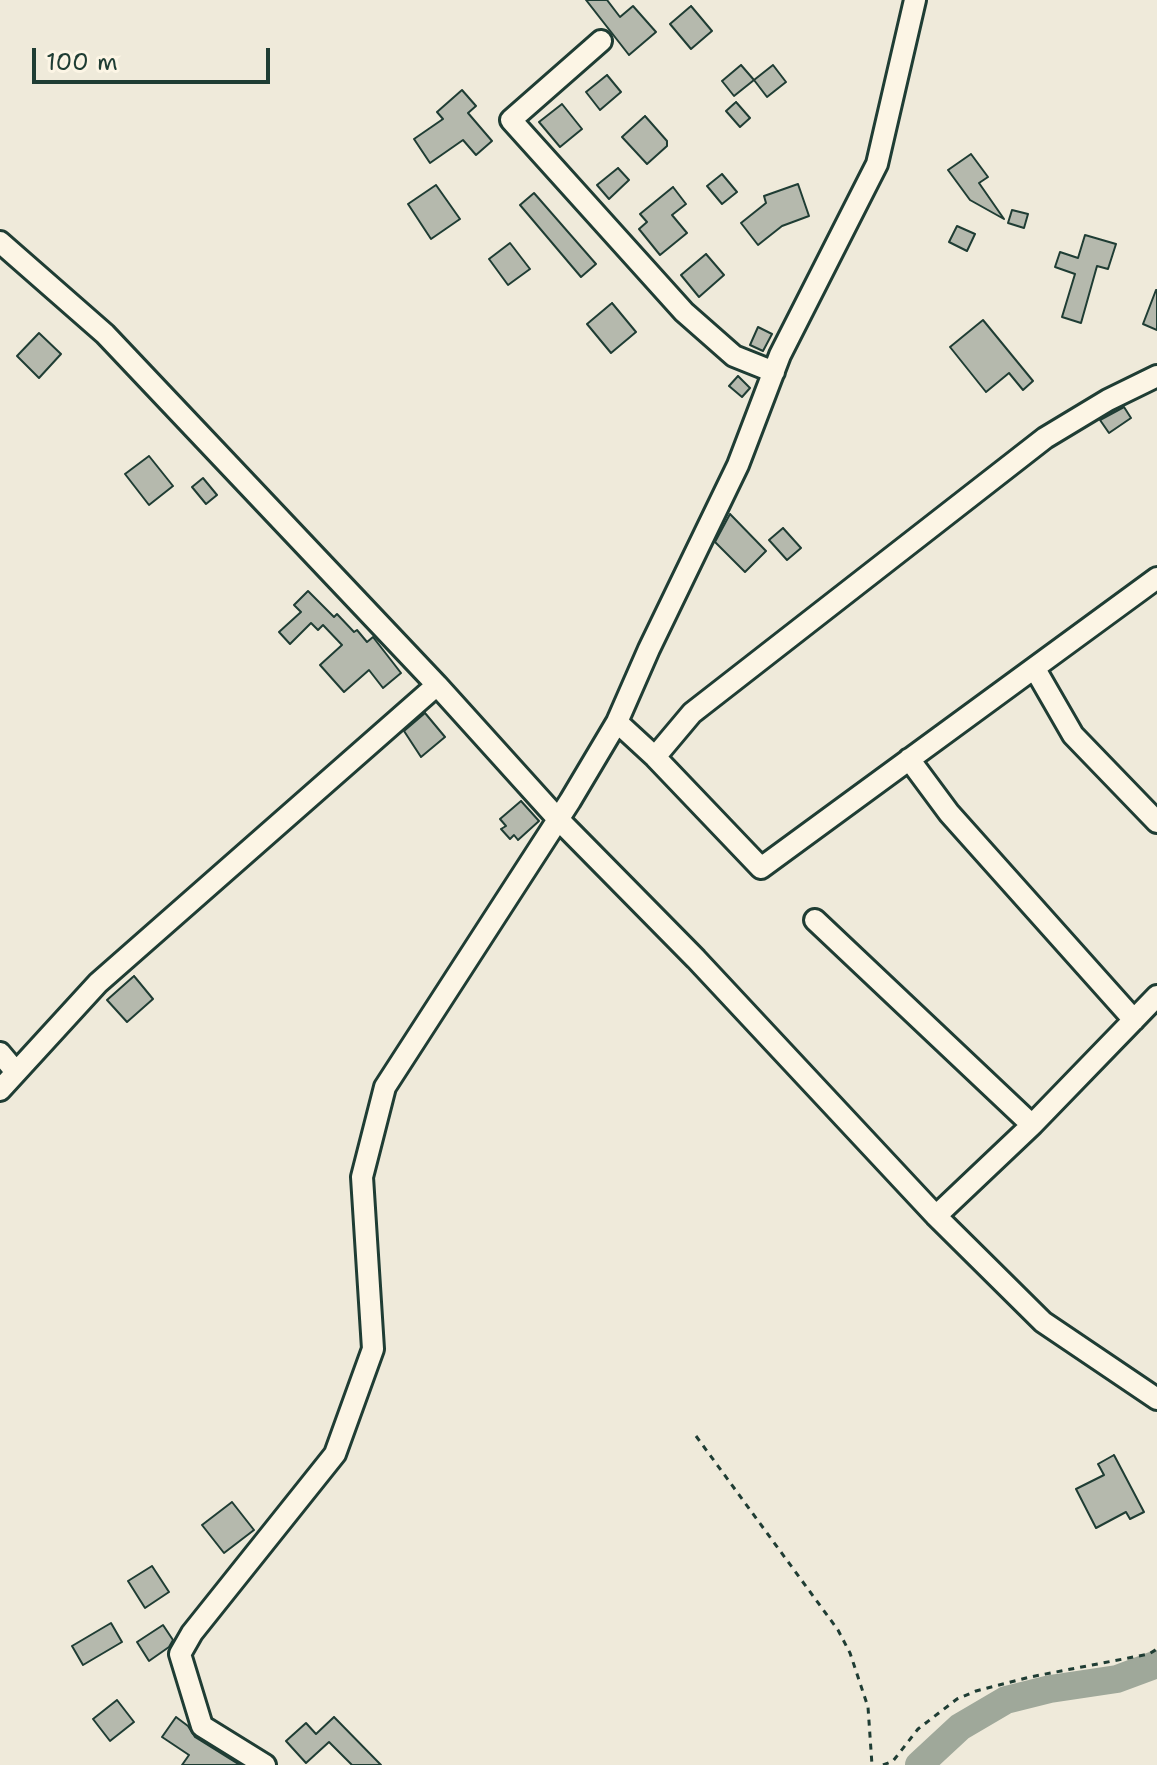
<!DOCTYPE html>
<style>
body{margin:0}
#map{position:relative;width:1157px;height:1765px;overflow:hidden;background:#efeada;font-family:"Shantell Sans",sans-serif}
canvas{display:block}
.scale{position:absolute;left:32px;top:48px;width:238px;height:36px;box-sizing:border-box;border:4px solid #1f3d34;border-top:0;padding-left:10px;font-size:24px;line-height:28px;white-space:nowrap;color:#1f3d34;-webkit-text-stroke:6px #fcf5e5;paint-order:stroke}
</style>
<div id="map">
<canvas width="1157" height="1765"></canvas>
<div class="scale">100 m</div>
</div>
<script>
const ctx = document.querySelector('canvas').getContext('2d');
ctx.lineJoin = 'round';
const shape = rows => new Path2D(rows.map(r => 'M' + r).join(''));
function strokePath(path, color, width, dash) { ctx.strokeStyle = color; ctx.lineWidth = width; ctx.lineCap = dash ? 'butt' : 'round'; ctx.setLineDash(dash || []); ctx.stroke(path); }
function fill(path, color) { ctx.fillStyle = color; ctx.fill(path, 'evenodd'); }
strokePath(shape([
 [919,1765,960,1727,1006,1700,1050,1689,1117,1679,1157,1664]
]), '#9fa89a', 28);
const building = shape([
 [586,0,607,0,620,17,633,6,656,32,629,55,586,0],
 [691,6,712,31,691,49,670,24,691,6],
 [741,65,754,80,734,96,722,81,741,65],
 [773,65,786,82,767,97,754,80,773,65],
 [607,75,621,92,600,110,586,92,607,75],
 [462,90,476,106,468,113,492,141,476,155,463,140,430,163,414,139,443,119,437,112,462,90],
 [736,102,750,118,740,127,726,111,736,102],
 [562,104,582,129,560,147,539,122,562,104],
 [645,116,667,141,667,146,647,164,622,137,645,116],
 [971,154,988,177,979,183,1004,219,970,200,948,170,971,154],
 [618,168,629,180,609,199,597,185,618,168],
 [722,174,737,192,722,204,707,186,722,174],
 [798,184,809,216,782,226,758,245,741,223,766,203,764,196,798,184],
 [436,185,460,219,431,239,408,204,436,185],
 [673,187,686,204,672,215,687,233,660,255,639,229,647,222,640,214,673,187],
 [534,193,596,264,581,277,520,205,534,193],
 [1012,210,1028,214,1024,228,1008,223,1012,210],
 [957,226,975,234,967,251,949,242,957,226],
 [1085,235,1116,244,1108,269,1097,266,1081,323,1062,317,1075,274,1055,267,1060,252,1078,258,1085,235],
 [510,243,530,269,508,285,489,259,510,243],
 [706,254,724,275,699,297,681,275,706,254],
 [1156,290,1157,290,1157,330,1143,324,1156,290],
 [612,303,636,332,611,353,587,324,612,303],
 [983,320,1033,381,1023,390,1009,373,986,392,950,347,983,320],
 [758,327,772,334,763,351,750,345,758,327],
 [39,333,61,354,39,378,17,356,39,333],
 [738,376,750,388,742,397,729,386,738,376],
 [1124,407,1131,418,1109,433,1100,420,1124,407],
 [149,456,173,486,149,505,125,474,149,456],
 [203,478,217,495,206,504,192,487,203,478],
 [730,514,766,551,745,572,715,542,730,514],
 [783,528,801,548,787,560,769,540,783,528],
 [308,591,334,617,337,614,354,632,357,630,367,642,373,637,401,673,383,688,369,670,344,692,320,665,342,645,323,625,318,630,311,623,290,644,279,632,301,612,294,605,308,591],
 [425,713,445,737,421,757,404,731,425,713],
 [521,801,539,821,518,840,514,835,510,839,501,829,506,826,500,819,521,801],
 [134,976,153,999,127,1022,107,1000,134,976],
 [1114,1455,1144,1512,1130,1519,1126,1512,1096,1528,1076,1489,1104,1475,1098,1464,1114,1455],
 [232,1502,254,1530,224,1553,202,1525,232,1502],
 [152,1566,169,1592,145,1608,128,1581,152,1566],
 [111,1623,122,1642,83,1665,72,1646,111,1623],
 [163,1625,173,1640,169,1647,149,1661,137,1642,163,1625],
 [117,1700,134,1722,110,1741,93,1719,117,1700],
 [176,1717,188,1726,195,1737,240,1765,182,1765,189,1755,162,1737,176,1717],
 [334,1717,381,1765,352,1765,329,1742,306,1763,286,1741,306,1723,316,1734,334,1717]
]);
fill(building, '#b5b9ad');
strokePath(building, '#1f3d34', 2);
const minor = shape([
 [601,41,511,120,684,312,734,356,774,372],
 [0,242,105,334,437,685,558,819,696,959,936,1216,1043,1322,1157,1399],
 [1035,669,1073,735,1157,822],
 [617,722,655,757,761,868,1157,578],
 [655,757,692,713,1045,438,1108,400,1157,376],
 [909,759,949,813,1134,1020],
 [815,920,1032,1125],
 [0,1053,16,1072],
 [0,1090,98,983,437,685],
 [936,1216,1032,1125,1157,996],
 [265,1765,202,1726,180,1654,192,1633,335,1454,373,1349,362,1177,385,1087,570,801,617,722,649,649,738,465,780,355,877,164,915,0]
]);
strokePath(minor, '#1f3d34', 26);
strokePath(shape([
 [696,1436,838,1630,850,1653,868,1707,872,1765],
 [883,1765,893,1761,918,1729,957,1699,976,1691,1030,1677,1149,1654,1157,1649]
]), '#1f3d34', 3, [6, 6]);
strokePath(minor, '#fcf5e5', 20);
</script>
